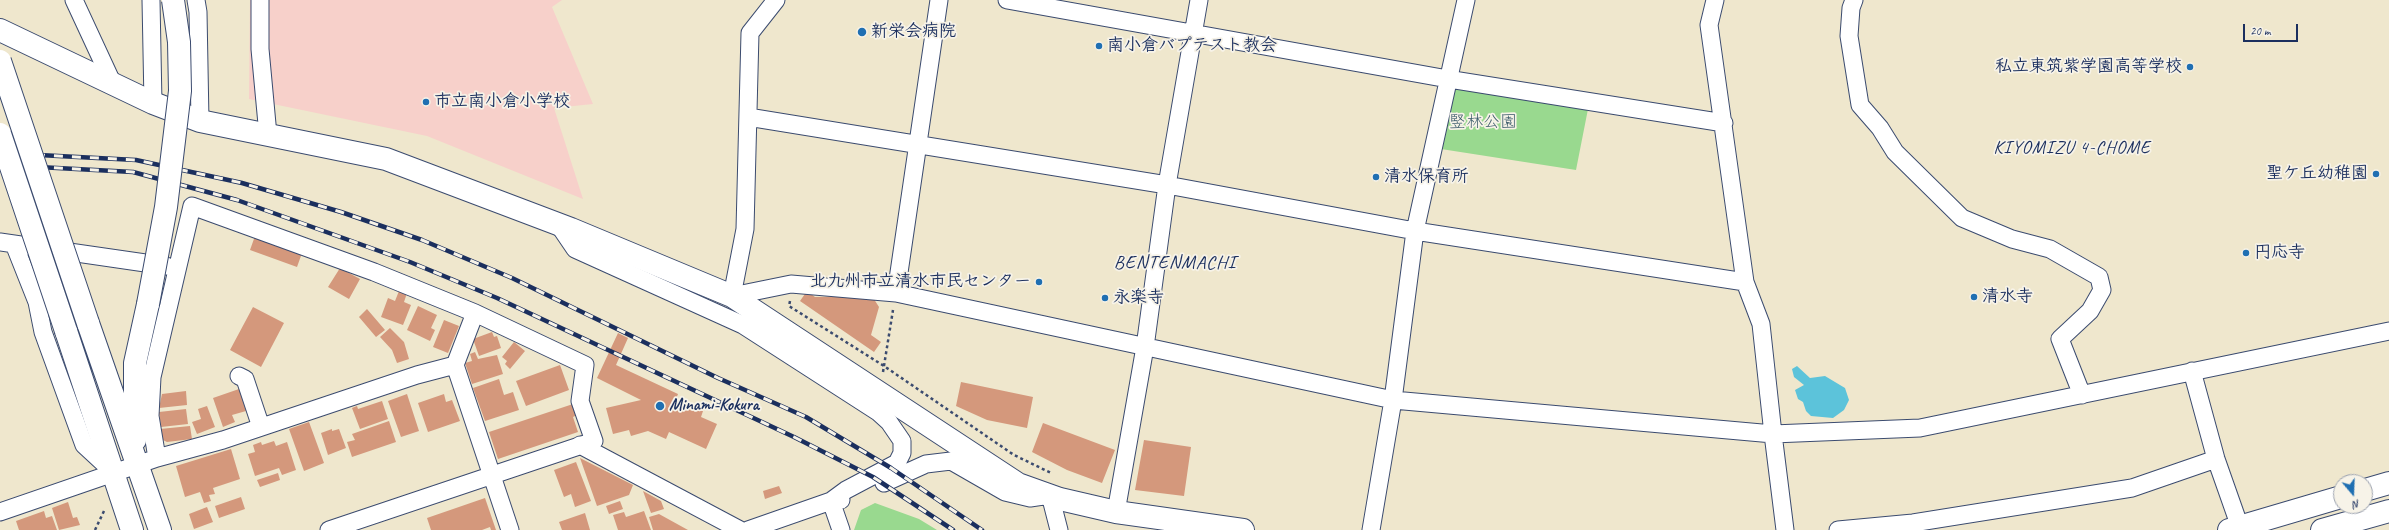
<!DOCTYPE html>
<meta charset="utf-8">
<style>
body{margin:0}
#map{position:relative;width:2389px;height:530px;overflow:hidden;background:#efe7cd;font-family:Caveat,sans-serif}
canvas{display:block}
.north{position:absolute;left:2333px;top:474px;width:40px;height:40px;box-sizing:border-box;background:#f7f3e8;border:1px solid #9fa5b1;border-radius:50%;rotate:161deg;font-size:11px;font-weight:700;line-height:16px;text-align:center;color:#1b2f5e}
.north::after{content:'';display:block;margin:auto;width:14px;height:18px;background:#1f6fb2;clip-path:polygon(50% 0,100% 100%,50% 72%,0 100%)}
.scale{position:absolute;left:2243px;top:24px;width:55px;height:18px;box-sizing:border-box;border:2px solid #1b2f5e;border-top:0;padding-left:5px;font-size:12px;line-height:14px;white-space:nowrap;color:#1b2f5e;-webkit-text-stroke:3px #f7f3e8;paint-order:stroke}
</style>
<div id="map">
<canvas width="2389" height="530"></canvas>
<div class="north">N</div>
<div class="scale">20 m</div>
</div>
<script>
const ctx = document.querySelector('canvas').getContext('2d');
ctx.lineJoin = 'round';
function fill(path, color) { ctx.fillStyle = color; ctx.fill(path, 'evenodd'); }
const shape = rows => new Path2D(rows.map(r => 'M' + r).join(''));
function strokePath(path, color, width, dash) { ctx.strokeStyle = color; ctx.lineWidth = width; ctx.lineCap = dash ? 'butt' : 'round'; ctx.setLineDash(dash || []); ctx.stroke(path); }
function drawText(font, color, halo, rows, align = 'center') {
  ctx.font = font + ' Caveat,"Klee One",sans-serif'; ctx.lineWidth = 3.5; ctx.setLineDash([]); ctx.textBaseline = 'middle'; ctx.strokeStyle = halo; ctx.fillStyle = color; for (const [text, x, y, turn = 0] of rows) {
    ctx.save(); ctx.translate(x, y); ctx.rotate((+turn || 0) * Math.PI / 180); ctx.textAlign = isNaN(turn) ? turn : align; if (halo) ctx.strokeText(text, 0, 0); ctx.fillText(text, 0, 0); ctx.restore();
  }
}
fill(shape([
 [250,0,562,0,552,7,593,104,554,108,583,199,427,136,249,99]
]), '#f7d0ca');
fill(shape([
 [1459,88,1588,109,1576,170,1441,149,1450,93],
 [875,503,919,519,937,530,854,530,861,510]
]), '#99d98f');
fill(shape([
 [1797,366,1810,378,1825,376,1845,388,1849,400,1844,410,1833,418,1811,416,1806,411,1803,402,1798,399,1795,390,1804,385,1794,377,1792,369]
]), '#5cc3da');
fill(shape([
 [255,236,302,253,297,267,250,250],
 [340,268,360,279,349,299,328,287],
 [399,291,407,293,404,302,411,305,403,325,381,317,388,298,395,301],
 [807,291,815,297,872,296,879,307,871,335,881,342,874,352,800,301],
 [418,306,437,315,431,328,435,330,430,341,407,330],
 [253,307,284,323,261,367,230,350],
 [367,309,385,330,376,337,359,317],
 [444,320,459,326,448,353,433,347],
 [390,328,404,342,409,359,397,363,392,350,380,337],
 [492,332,494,337,497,336,501,348,479,356,473,339],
 [618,333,628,338,616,365,678,394,676,399,703,411,701,417,717,424,706,449,669,432,666,439,648,431,631,436,629,430,613,434,606,408,641,400,597,378],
 [514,342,525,351,510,369,505,364,507,361,502,357],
 [475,352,478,359,497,355,503,374,472,384,465,363,472,361,470,354],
 [560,365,569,390,526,406,516,381],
 [499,379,504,395,513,392,519,410,485,421,473,388],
 [961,382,1033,397,1027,428,987,420,956,406],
 [239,389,246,411,232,415,235,422,223,427,213,398],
 [186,391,187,405,159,408,162,394],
 [407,394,419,431,401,437,388,401],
 [444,394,446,402,452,400,460,421,428,432,418,403],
 [382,401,388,419,360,429,352,408,357,406,358,409],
 [573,404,577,415,573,417,578,432,498,459,489,432],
 [207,406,215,427,197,434,192,422,201,419,198,409],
 [186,409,188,424,161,427,159,412],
 [389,421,396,442,352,457,347,442,355,440,352,434],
 [309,422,324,463,304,471,289,429],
 [1043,423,1115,450,1102,483,1067,470,1032,452],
 [190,426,192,439,167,442,161,439,160,429],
 [332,429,332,431,339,429,346,448,328,455,321,433],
 [1144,440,1191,447,1184,496,1135,490],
 [274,441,276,446,287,442,296,470,282,475,279,468,255,476,248,454,255,452,253,445,261,442,262,445],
 [231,449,240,479,213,488,215,494,209,495,211,501,204,503,200,492,185,497,176,466],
 [580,458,633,485,629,495,597,506],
 [576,462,591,501,575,507,571,494,564,497,554,470],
 [278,473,280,480,260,487,257,480],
 [779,486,782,493,765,499,763,491],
 [643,491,661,501,664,509,651,513],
 [241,497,245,509,219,518,215,506],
 [485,498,496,530,491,530,490,527,482,530,431,530,427,518],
 [620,501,623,509,609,514,606,506],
 [68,502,73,518,77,517,80,525,59,530,52,508],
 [207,507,213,522,194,529,189,514],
 [44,511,46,518,52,516,57,530,19,530,16,521],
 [644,511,651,530,618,530,613,515,624,512,626,517],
 [585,513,590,530,562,530,559,522],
 [659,514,688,530,653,530,649,517]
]), '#d4987c');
const street = shape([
 [74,0,112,82],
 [151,0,153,103],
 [196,0,198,12,200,121],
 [260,0,260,49,268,135],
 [776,0,750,33,745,229,732,296,791,284,896,293,1393,400,1773,434,1785,530],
 [1007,0,1448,79,1724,123],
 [1715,0,1709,25,1745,282,1761,324,1773,434,1920,428,2389,331],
 [1854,0,1851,8,1849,36,1860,105,1880,128,1895,152,1962,218,2012,239,2050,249,2099,277,2102,290,2090,311,2060,339,2082,395],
 [748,117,1167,185,1415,231,1745,282],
 [558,224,575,249,743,325,878,412,889,422,902,441,902,453,897,463,846,490,831,501],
 [0,242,166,266],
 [14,244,37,302,43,332,84,445,111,470],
 [896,293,939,0],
 [475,313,455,365,510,530],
 [2192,371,2216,459,2241,530],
 [239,376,245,379,261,427],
 [580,445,740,530],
 [157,458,150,416,152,377,192,206,374,272,475,313,585,365,580,401,594,441,329,530],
 [884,483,926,464,951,461,1005,492,1030,498,1050,495,1059,530],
 [831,501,841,530],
 [0,512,157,458,223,440,417,375,455,365],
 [1116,512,1145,347,1167,185,1199,0],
 [748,530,831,501,841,500],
 [1371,530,1393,400,1415,231,1466,0],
 [1838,530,1913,523,2132,488,2216,459]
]);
const secondary = shape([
 [0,30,153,103,200,121,386,159,571,229,732,296,1018,484,1060,499,1116,512,1243,530],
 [88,323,160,530],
 [66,331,132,530],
 [135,440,135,363,148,304]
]);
const highway = shape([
 [2365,490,2389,483],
 [2229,530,2341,497],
 [2322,530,2389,511]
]);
strokePath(street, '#3b4b6f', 19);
strokePath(secondary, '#3b4b6f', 24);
strokePath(highway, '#3b4b6f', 24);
strokePath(shape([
 [790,301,789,306,884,366,1014,455,1051,473],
 [883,372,893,310],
 [95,530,104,511]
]), '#3b4b6f', 2.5, [3, 3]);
strokePath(street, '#fff', 17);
strokePath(secondary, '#fff', 22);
strokePath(highway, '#fff', 22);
const rail = shape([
 [0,153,136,160,242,183,341,212,422,240,512,278,718,378,806,417,891,468,982,530],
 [0,165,133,172,237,200,410,262,497,298,794,437,873,477,953,530]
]);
strokePath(rail, '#1b2f5e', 4.5);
strokePath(rail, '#f7f3e8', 3, [9]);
const secondaryBridge = shape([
 [0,61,88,323],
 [0,134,66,331],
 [148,304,166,207,180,91,179,42,173,0]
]);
strokePath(secondaryBridge, '#3b4b6f', 24, []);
strokePath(secondaryBridge, '#fff', 22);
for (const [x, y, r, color] of [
 [862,32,5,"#1f6fb2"],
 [1099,46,4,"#1f6fb2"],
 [2190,67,4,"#1f6fb2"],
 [426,102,4,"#1f6fb2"],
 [2376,174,4,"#1f6fb2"],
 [1376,177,4,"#1f6fb2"],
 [2246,253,4,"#1f6fb2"],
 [1039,282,4,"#1f6fb2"],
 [1974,297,4,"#1f6fb2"],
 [1105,298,4,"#1f6fb2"],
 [660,406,5,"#1f6fb2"]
]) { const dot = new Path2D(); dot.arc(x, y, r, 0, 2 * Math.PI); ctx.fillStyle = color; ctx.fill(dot); strokePath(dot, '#f7f3e8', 1.5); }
drawText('bold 17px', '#1b2f5e', '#f7f3e8', [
 ["新栄会病院",871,32],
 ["南小倉バプテスト教会",1107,46],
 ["私立東筑紫学園高等学校",2182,67,"right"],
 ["市立南小倉小学校",434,102],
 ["聖ケ丘幼稚園",2368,174,"right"],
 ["清水保育所",1384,177],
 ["円応寺",2254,253],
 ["北九州市立清水市民センター",1031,282,"right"],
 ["清水寺",1982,297],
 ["永楽寺",1113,298],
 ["Minami-Kokura",669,406]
], 'left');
drawText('17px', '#3a5a6a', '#f7f3e8', [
 ["竪林公園",1483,123]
]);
ctx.letterSpacing = '1px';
drawText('18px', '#1b2f5e', '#f7f3e8', [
 ["KIYOMIZU 4-CHOME",2072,148]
]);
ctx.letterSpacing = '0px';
ctx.letterSpacing = '1px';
drawText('19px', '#1b2f5e', '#f7f3e8', [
 ["BENTENMACHI",1175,263]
]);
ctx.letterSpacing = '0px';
</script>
